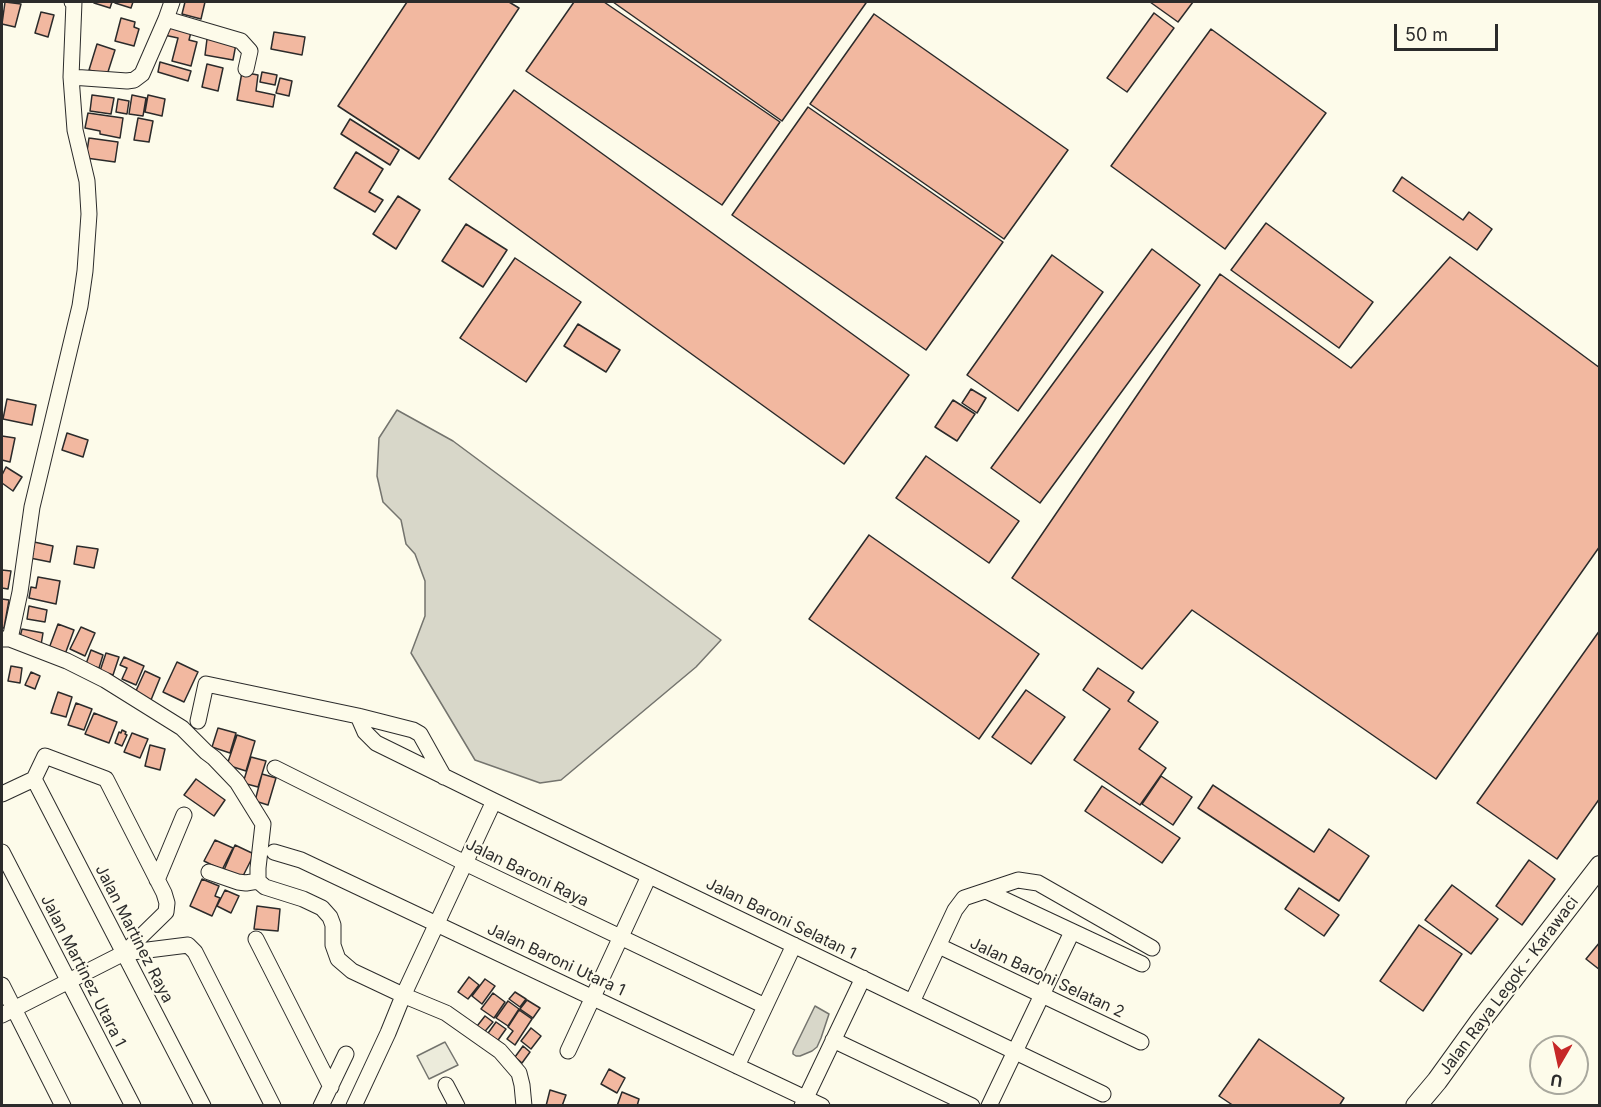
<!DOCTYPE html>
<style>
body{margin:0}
#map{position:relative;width:1601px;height:1107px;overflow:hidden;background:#fdfbea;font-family:Inter,sans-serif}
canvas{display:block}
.frame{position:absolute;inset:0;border:3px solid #2b2b2b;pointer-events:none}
.north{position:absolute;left:1529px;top:1035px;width:60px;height:60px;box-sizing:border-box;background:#fdfbea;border:2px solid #a9a89e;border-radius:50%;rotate:189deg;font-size:16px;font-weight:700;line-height:24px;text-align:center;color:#2b2b2b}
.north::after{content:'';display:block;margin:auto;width:21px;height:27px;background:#c62828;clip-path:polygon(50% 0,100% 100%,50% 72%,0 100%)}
.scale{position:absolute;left:1394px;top:24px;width:104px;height:27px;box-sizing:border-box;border:3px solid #2b2b2b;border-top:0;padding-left:8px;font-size:18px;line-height:21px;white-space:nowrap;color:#2b2b2b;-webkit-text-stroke:4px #fdfbea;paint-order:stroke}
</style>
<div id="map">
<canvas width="1601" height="1107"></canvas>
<div class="frame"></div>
<div class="north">U</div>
<div class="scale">50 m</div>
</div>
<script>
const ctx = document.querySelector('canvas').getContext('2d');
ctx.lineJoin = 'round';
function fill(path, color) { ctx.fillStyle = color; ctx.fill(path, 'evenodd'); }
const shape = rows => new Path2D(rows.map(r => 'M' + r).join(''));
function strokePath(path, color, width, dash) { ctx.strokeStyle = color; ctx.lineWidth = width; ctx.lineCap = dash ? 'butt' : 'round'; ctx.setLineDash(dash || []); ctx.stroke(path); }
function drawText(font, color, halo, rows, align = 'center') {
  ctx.font = font + ' Inter,sans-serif'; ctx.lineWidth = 4.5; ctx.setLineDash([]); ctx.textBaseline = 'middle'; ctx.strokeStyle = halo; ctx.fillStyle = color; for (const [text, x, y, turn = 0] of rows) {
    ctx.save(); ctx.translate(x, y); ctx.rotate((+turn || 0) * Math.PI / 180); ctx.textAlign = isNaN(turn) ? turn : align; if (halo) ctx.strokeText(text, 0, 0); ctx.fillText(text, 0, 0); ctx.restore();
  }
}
const green = shape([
 [445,1042,458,1065,429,1079,417,1056,445,1042]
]);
fill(green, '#ecebdb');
strokePath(green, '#74746e', 1.5);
const water = shape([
 [397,410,453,441,721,640,696,667,561,780,540,783,475,760,411,653,425,616,425,581,415,554,406,544,401,520,383,502,377,476,379,438,397,410],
 [815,1006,829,1014,821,1038,817,1047,812,1051,800,1056,796,1056,793,1054,793,1051,815,1006]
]);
fill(water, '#d8d7c9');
strokePath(water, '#74746e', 1.5);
const building = shape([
 [5,2,21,4,15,27,2,24,5,2],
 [94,2,112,2,110,8,94,3,94,2],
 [115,2,133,2,131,8,115,3,115,2],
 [185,2,205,2,201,19,182,14,185,2],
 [407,2,509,2,519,8,419,159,338,106,407,2],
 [574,2,604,2,780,122,722,205,526,71,574,2],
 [613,2,864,2,866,3,782,121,613,2],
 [1150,2,1193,2,1178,22,1150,2],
 [41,12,54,15,48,37,35,33,41,12],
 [1154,13,1174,28,1127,92,1107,78,1154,13],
 [874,14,1068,150,1004,239,810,104,874,14],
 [121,18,135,22,134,27,139,29,134,46,115,41,121,18],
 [167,26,191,32,189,40,197,42,191,66,172,61,178,38,164,35,167,26],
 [1211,29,1326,113,1225,249,1111,166,1211,29],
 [274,32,305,37,302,55,271,49,274,32],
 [207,39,236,44,233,60,205,55,207,39],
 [97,44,115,50,107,75,89,70,97,44],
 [160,62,191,71,188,81,158,72,160,62],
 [207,64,223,68,218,91,202,87,207,64],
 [242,72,258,75,256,91,275,95,273,107,237,100,242,72],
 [262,72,277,75,275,85,260,82,262,72],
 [280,78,292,81,289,96,276,93,280,78],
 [514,90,909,375,844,464,449,179,514,90],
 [92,95,114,98,111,114,90,111,92,95],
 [132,95,146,98,143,116,129,114,132,95],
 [148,95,165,99,162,116,145,112,148,95],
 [118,99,129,101,127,114,116,112,118,99],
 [808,107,1003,242,926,350,732,215,808,107],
 [88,113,123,118,120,138,100,134,100,131,85,128,88,113],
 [138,118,153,121,149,142,134,140,138,118],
 [350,119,399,150,390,165,341,134,350,119],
 [89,138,118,142,115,162,86,158,89,138],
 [356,152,383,169,369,192,383,200,375,212,334,188,356,152],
 [1402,177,1463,220,1469,212,1492,229,1477,250,1393,191,1402,177],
 [398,196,420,210,396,249,373,234,398,196],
 [1266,223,1373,302,1339,348,1231,270,1266,223],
 [466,224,507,250,483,287,442,261,466,224],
 [1152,249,1200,285,1040,503,991,468,1152,249],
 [1052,255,1103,292,1018,411,967,375,1052,255],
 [1450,257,1600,368,1600,546,1436,779,1192,610,1142,669,1012,578,1220,274,1351,368,1450,257],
 [515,258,581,302,526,382,460,338,515,258],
 [578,324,620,350,606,372,564,346,578,324],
 [971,389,986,398,977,413,962,403,971,389],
 [7,399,36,405,32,425,3,419,7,399],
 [953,400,975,414,957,441,935,427,953,400],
 [67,433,88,440,83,457,62,450,67,433],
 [2,436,15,438,10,462,2,460,2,436],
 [926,456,1019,521,989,563,896,498,926,456],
 [6,467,22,477,13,491,2,483,2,475,6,467],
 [869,535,1039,654,979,739,809,619,869,535],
 [34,542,53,546,50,562,30,558,34,542],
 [77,546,98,549,94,568,74,564,77,546],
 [2,570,11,571,8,589,2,588,2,570],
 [38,577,60,581,56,604,29,598,31,587,36,588,38,577],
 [2,599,9,600,4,628,2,628,2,599],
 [29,606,47,610,45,622,27,619,29,606],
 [58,624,74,630,64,657,48,651,58,624],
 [81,627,95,633,85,656,70,649,81,627],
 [22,629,43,633,41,645,19,641,22,629],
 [1600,630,1600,798,1557,859,1477,803,1600,630],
 [91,650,103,655,99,668,86,664,91,650],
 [106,653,119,657,113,675,100,671,106,653],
 [124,657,144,666,136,685,122,679,127,668,120,665,124,657],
 [177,662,198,672,184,702,163,692,177,662],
 [11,666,22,668,20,683,8,681,11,666],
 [1098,668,1134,692,1128,701,1158,722,1139,749,1166,768,1140,805,1074,760,1110,709,1083,690,1098,668],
 [145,671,160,678,151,700,135,693,145,671],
 [31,672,40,676,35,689,25,685,31,672],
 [1026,690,1065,717,1031,764,992,737,1026,690],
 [58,692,72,697,66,717,51,713,58,692],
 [76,703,92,709,84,730,68,725,76,703],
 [94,713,117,722,109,743,85,734,94,713],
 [218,728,236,733,230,753,212,747,218,728],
 [122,730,126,732,125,734,127,735,122,746,115,743,119,732,121,733,122,730],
 [132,733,148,739,140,758,124,752,132,733],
 [237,735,255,741,246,771,227,765,237,735],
 [150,745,165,749,160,770,145,766,150,745],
 [251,757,266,761,258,787,243,783,251,757],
 [262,774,276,778,268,805,255,801,262,774],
 [1161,776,1192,797,1173,825,1142,804,1161,776],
 [196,779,225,800,214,816,184,795,196,779],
 [1213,785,1314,852,1329,829,1369,856,1339,901,1198,808,1213,785],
 [1102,786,1180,838,1162,863,1085,811,1102,786],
 [215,840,233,848,222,870,204,861,215,840],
 [235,845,254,854,242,878,224,870,235,845],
 [1529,860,1555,879,1522,925,1496,906,1529,860],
 [202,879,219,886,215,896,220,898,212,916,190,906,202,879],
 [1452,885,1498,919,1471,954,1425,920,1452,885],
 [1299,888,1339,915,1324,936,1285,909,1299,888],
 [225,890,239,896,231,913,217,906,225,890],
 [257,906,280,909,278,931,254,929,257,906],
 [1419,925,1462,954,1423,1011,1380,981,1419,925],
 [1600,942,1600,970,1586,959,1600,942],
 [469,977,479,985,468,999,458,992,469,977],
 [485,979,495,986,482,1004,472,996,485,979],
 [515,992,526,999,520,1007,509,999,515,992],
 [493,993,505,1002,494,1018,481,1009,493,993],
 [527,1000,540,1008,533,1018,520,1009,527,1000],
 [508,1001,519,1009,508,1026,496,1018,508,1001],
 [519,1010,532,1019,515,1045,507,1039,513,1031,508,1027,519,1010],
 [485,1016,493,1022,481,1036,474,1030,485,1016],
 [496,1022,506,1029,496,1043,486,1036,496,1022],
 [531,1028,541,1036,531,1049,521,1041,531,1028],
 [1259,1039,1344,1098,1339,1106,1234,1106,1219,1096,1259,1039],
 [523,1046,530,1052,522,1063,515,1057,523,1046],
 [609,1069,625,1078,617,1093,601,1084,609,1069],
 [550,1090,566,1095,562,1106,546,1106,550,1090],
 [622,1092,639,1099,637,1106,617,1106,622,1092]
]);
fill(building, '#f2b8a0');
strokePath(building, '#2b2b2b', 1.5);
const minor = shape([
 [166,19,241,41,250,51,246,69],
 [71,77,127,81,134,80,142,74,166,19,172,2],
 [2,639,10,639,67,661,105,680,182,728,206,752,214,758,237,782,263,824,258,868,258,881,265,887,303,899,322,908,330,917,333,925,333,945,338,959,352,971,405,996,446,1013,500,1051,519,1073,522,1085,524,1106],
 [10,639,20,592,32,507,80,306,85,271,89,214,87,181,75,130,71,77,74,2,72,2],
 [358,716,365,732,376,743,494,801,1103,1094],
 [198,721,206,684,358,716,413,730,420,734,444,777],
 [275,768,465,863,765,1006],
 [34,779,203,1106],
 [2,794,34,779,45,756,106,779,164,893,167,903,166,912,124,953,2,1015],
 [2,852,133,1106],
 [274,852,301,860,822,1106],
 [209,872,238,882,246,883,258,881],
 [157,880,184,815],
 [986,891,1142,964],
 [256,939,331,1087],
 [939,946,1141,1042],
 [124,953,188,945,195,952,273,1106],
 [2,985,63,1106],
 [912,1002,955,910,964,898,1018,880,1038,883,1152,948],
 [833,1040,972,1106],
 [568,1051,649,876],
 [737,1066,794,945],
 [446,1085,457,1106],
 [321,1106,346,1054],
 [354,1106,388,1033,403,996,494,801],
 [802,1106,863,978],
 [989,1106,1072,932]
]);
const major = shape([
 [1416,1106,1437,1081,1481,1020,1600,866]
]);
strokePath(minor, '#2b2b2b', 17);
strokePath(major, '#2b2b2b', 22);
strokePath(minor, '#fdfbea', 15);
strokePath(major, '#fdfbea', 20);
drawText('16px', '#2b2b2b', '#fdfbea', [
 ["Jalan Baroni Raya",527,873,26],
 ["Jalan Baroni Selatan 1",781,919,26],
 ["Jalan Martinez Raya",134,934,63],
 ["Jalan Baroni Utara 1",556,960,25],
 ["Jalan Martinez Utara 1",83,971,63],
 ["Jalan Baroni Selatan 2",1047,978,25],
 ["Jalan Raya Legok - Karawaci",1509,986,-53]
]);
</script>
